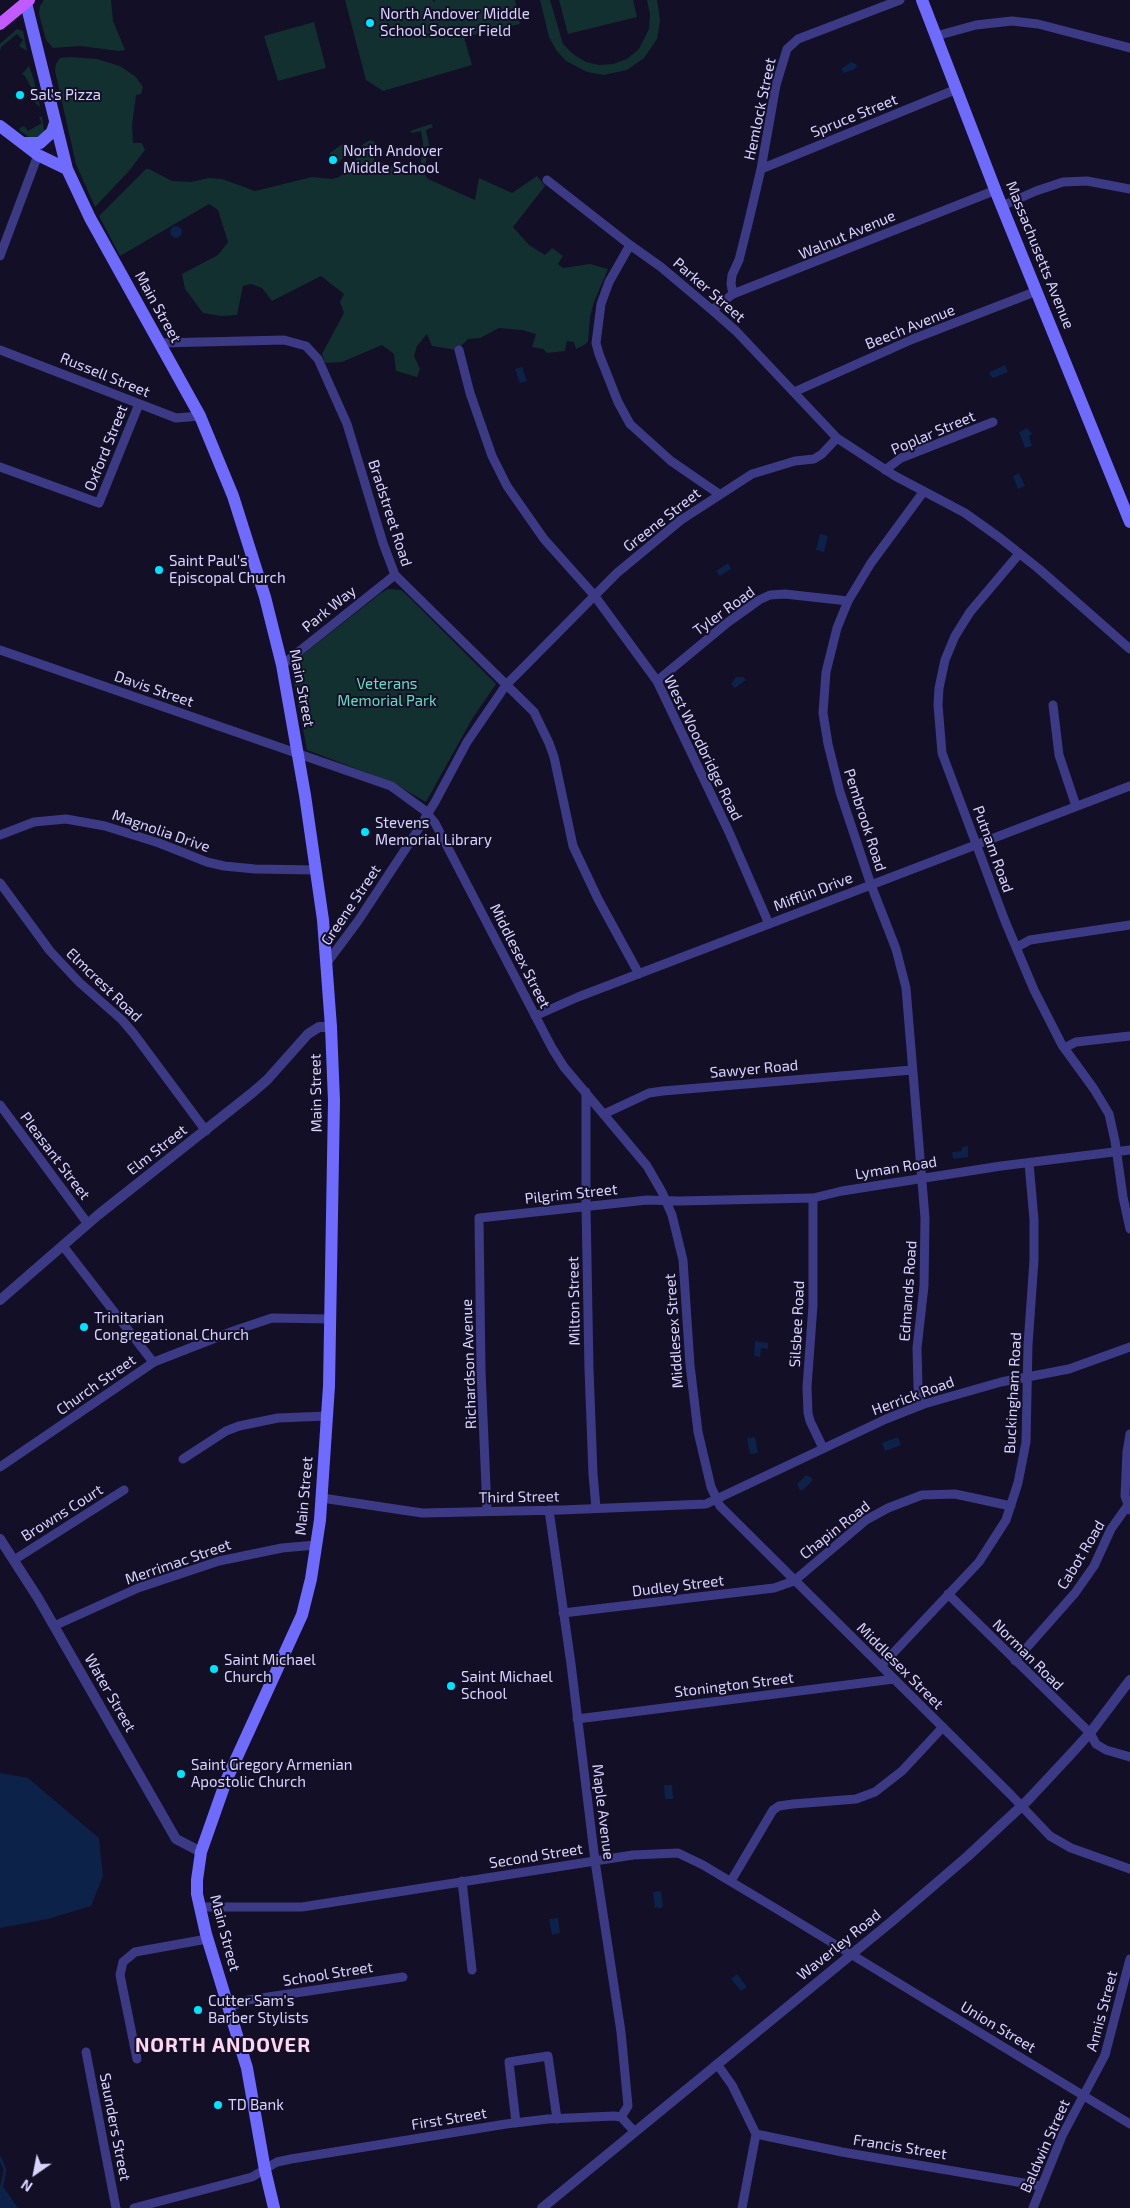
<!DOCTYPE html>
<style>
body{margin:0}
#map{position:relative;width:1130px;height:2208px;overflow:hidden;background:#130f26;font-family:"Exo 2",sans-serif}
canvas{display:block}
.north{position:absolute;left:10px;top:2148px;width:50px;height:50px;-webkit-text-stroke:4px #130f26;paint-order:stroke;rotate:213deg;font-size:14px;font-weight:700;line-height:20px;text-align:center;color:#d9d4ff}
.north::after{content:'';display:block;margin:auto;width:18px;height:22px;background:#d9d4ff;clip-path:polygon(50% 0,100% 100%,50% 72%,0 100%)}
</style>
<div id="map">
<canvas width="1130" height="2208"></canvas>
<div class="north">N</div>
</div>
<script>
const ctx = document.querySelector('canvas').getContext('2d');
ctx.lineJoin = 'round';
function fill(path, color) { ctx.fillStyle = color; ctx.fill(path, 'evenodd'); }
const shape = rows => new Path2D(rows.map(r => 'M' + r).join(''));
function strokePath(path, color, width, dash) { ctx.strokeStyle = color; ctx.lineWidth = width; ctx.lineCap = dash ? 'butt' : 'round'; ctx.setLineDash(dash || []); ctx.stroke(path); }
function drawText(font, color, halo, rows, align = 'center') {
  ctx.font = font + ' "Exo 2",sans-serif'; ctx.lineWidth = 4; ctx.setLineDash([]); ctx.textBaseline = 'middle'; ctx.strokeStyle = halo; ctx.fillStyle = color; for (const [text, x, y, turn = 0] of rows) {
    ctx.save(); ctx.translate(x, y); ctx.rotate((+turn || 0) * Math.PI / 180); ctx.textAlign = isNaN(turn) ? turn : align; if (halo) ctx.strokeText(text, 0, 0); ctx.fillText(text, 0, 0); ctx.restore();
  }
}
fill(shape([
 [44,0,111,0,113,21,125,50,119,51,80,46,53,48,46,40,39,14,40,6],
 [345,0,432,0,435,2,435,0,515,0,520,24,464,37,472,65,383,91,366,80],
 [540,0,550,0,563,44,573,54,586,62,599,65,613,64,627,59,639,49,649,29,650,14,647,0,657,0,658,6,660,21,657,39,644,58,627,70,604,75,587,72,566,61,556,50,549,37],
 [559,0,633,0,637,17,568,34],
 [314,22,326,68,278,81,264,36],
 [17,29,23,31,27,51,19,46,23,40,17,34,1,47,0,52,0,44],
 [71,57,97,59,120,66,136,77,143,87,141,94,136,95,132,126,133,143,142,143,145,150,129,171,95,207,76,164,55,71,56,64,60,58],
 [29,66,33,77,40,107,33,101,35,100,30,91,32,89,25,76,22,74],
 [39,117,42,117,44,131,42,136,32,139,20,131,20,128,24,126,28,131,42,123],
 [431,124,433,127,426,130,429,145,424,173,428,179,475,200,479,178,512,193,537,176,545,186,513,227,529,245,545,255,552,248,563,256,558,264,563,268,590,264,608,269,594,302,590,317,588,342,584,345,576,349,574,342,567,341,565,351,547,353,543,349,532,347,536,334,522,330,499,328,480,338,468,339,457,350,432,346,427,334,417,346,414,356,420,369,417,377,396,371,394,354,382,345,342,362,325,363,322,354,344,313,340,302,344,294,321,276,272,301,262,288,251,284,243,286,237,315,221,316,203,313,185,289,182,274,218,255,228,242,218,210,209,204,120,256,99,216,146,169,149,169,172,181,191,182,209,178,222,179,255,191,312,177,332,179,339,177,354,164,362,145,370,140,375,142,374,160,417,175,421,163,423,142,421,131,412,133,410,131],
 [342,144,349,147,347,154,338,163,329,163,330,153],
 [388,589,401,590,408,596,496,684,472,719,426,802,391,782,307,750,291,668,292,663,381,593]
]), '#12302f');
fill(shape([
 [851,62,856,64,857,67,853,70,844,73,841,69],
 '170 232a6 6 0 1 1 12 0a6 6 0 1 1-12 0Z',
 [1005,365,1008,372,993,378,989,374,990,372],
 [522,367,527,381,520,383,515,369],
 [1027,428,1032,434,1029,436,1032,446,1025,448,1019,432],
 [1019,473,1025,486,1018,489,1013,476],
 [820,534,828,536,824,552,816,550],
 [728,563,731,569,720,576,716,571],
 [736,677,743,677,746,680,735,688,731,684],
 [968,1146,968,1157,953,1159,952,1152,962,1151,962,1147],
 [755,1341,768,1343,768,1349,761,1348,760,1357,754,1356],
 [755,1437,758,1453,750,1454,747,1438],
 [898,1437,901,1445,885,1451,882,1443],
 [806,1475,812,1478,812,1481,803,1490,800,1490,797,1484],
 [0,1773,28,1778,99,1838,103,1876,91,1906,48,1919,0,1928],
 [664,1785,672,1785,673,1799,665,1799],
 [661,1891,663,1907,658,1909,658,1907,655,1908,653,1892],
 [558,1918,560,1933,552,1935,549,1919],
 [737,1974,747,1987,741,1991,731,1979],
 [0,2185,5,2189,18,2208,0,2208]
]), '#0c2248');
strokePath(shape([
 [0,2158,5,2170,0,2195]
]), '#0c2248', 3);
strokePath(shape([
 [936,36,976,25,1012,21,1038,24,1130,48],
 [761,169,957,89],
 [547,180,630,245,661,267,712,310,736,331,837,438],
 [1002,206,1036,191,1063,182,1087,181,1130,189],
 [630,245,609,282,601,304,596,343,599,354,618,402,630,424,671,461,719,494],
 [0,256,38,155],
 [733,294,731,284,732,275,739,260,749,220,761,169,776,85,787,49,798,39,900,0],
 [712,310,733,294,996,190],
 [160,343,284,340,306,346,318,359,347,424,383,543,395,575,534,712,549,743,554,757,573,846,598,899,639,974],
 [0,350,176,418,200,416],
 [459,350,470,393,492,456,507,486,544,539,594,595,657,681,729,832,769,924],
 [794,392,913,339,1037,291],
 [0,467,99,503,139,404],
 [885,470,901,458,993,422],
 [1019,554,970,612,955,636,945,660,939,688,938,705,942,753,1005,921,1034,990,1062,1045,1094,1089,1109,1114,1115,1141,1123,1197,1130,1229],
 [0,650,391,786,424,810,435,823,552,1048,564,1067,647,1166,662,1192,672,1215,683,1260,690,1365,698,1432,711,1487,720,1506,1011,1795,1050,1836,1071,1848,1130,1869],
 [282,665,395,575],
 [657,681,727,623,759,600,770,595,785,594,848,601],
 [1053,705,1059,755,1076,806],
 [0,835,34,822,66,819,105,826,159,843,207,862,224,866,255,869,316,870],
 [0,883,50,951,79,982,122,1020,134,1034,206,1131],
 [1017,947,1030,940,1130,925],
 [326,964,358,921,414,836,435,802,467,742,506,685,520,671,617,573,681,520,752,474,795,461,814,459,822,454,837,438,895,476,965,513,1000,538,1039,569,1130,649],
 [535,1016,578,997,1130,786],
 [1064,1048,1076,1042,1130,1036],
 [586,1092,586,1206,589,1369,593,1474,596,1508],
 [0,1105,88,1224],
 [604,1114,649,1093,663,1091,912,1070],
 [813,1198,813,1305,807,1387,808,1413,810,1421,823,1448],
 [63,1246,153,1362],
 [921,1405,918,1387,917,1348,924,1286,925,1218,906,988,896,949,871,885,840,792,828,744,823,713,826,672,837,628,848,601,871,563,924,491],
 [183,1459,226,1431,239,1426,278,1418,327,1416],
 [0,1467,154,1362,236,1330,272,1318,330,1319],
 [322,1498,422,1513,561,1510,706,1504,886,1419,924,1404,1001,1382,1069,1369,1130,1347],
 [487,1510,481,1371,479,1218,647,1200,679,1201,813,1198,842,1191,1001,1166,1130,1150],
 [549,1510,571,1664,595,1861,621,2032,628,2106,621,2117],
 [1130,1510,1125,1496,1127,1452,1130,1434],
 [14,1560,124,1490],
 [948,1594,1090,1733,1096,1744,1106,1750,1130,1757],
 [563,1613,774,1588,794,1581,866,1520,888,1508,922,1495,955,1494,1011,1506],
 [54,1626,138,1588,219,1561,282,1548,316,1545],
 [1015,1661,1075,1593,1094,1566,1111,1529,1128,1505],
 [881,1666,979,1562,1006,1520,1018,1483,1026,1442,1028,1345,1034,1260,1034,1220,1029,1163],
 [577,1719,894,1679],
 [462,1881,472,1970],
 [731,1881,773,1810,779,1806,793,1804,856,1799,875,1792,902,1771,943,1727],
 [199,1907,302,1907,633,1855,678,1853,703,1865,780,1911,1130,2124],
 [229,2007,248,2000,403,1977],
 [86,2052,116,2208],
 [137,2059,120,1975,123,1962,135,1952,207,1939],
 [717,2064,732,2085,756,2134,742,2208],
 [516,2123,509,2062,548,2056,557,2119],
 [756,2134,842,2152,1041,2186],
 [134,2208,252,2177,277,2162,291,2159,506,2124,548,2119,614,2116,621,2117,634,2131],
 [1033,2208,1062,2136,1105,2055,1130,1959]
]), '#3d3a85', 9);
strokePath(shape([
 [0,1300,98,1215,252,1093,267,1080,308,1034,319,1027,331,1027],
 [0,1539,38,1598,176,1839,201,1852],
 [542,2208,891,1922,968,1856,1028,1800,1070,1755,1090,1733,1130,1680]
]), '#3d3a85', 10);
strokePath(shape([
 [922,0,998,197,1130,522],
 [26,3,67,169,90,218,200,416,233,496,265,597,282,665,305,795,323,920,331,1027,334,1101,329,1386,320,1520,311,1579,302,1615,226,1781,201,1852,197,1880,197,1894,206,1934,247,2068,265,2170,274,2208],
 [0,126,38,155,67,169],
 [23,143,40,143,52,132,55,123]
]), '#6f6bff', 12);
strokePath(shape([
 [0,24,29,0]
]), '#c25bff', 12);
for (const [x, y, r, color] of [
 [370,23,5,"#00e5ff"],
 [20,95,5,"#00e5ff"],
 [333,160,5,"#00e5ff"],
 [159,570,5,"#00e5ff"],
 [365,832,5,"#00e5ff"],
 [84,1327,5,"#00e5ff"],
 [214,1669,5,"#00e5ff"],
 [451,1686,5,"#00e5ff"],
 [181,1774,5,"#00e5ff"],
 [198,2010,5,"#00e5ff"],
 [218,2105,5,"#00e5ff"]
]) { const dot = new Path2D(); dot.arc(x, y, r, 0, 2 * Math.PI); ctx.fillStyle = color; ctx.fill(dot); strokePath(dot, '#130f26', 2); }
drawText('15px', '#d9d4ff', '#130f26', [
 ["North Andover Middle",380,14],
 ["School Soccer Field",380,31],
 ["Sal's Pizza",30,95],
 ["North Andover",343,151],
 ["Middle School",343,168],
 ["Saint Paul's",169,561],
 ["Episcopal Church",169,578],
 ["Stevens",375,823],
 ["Memorial Library",375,840],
 ["Trinitarian",94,1318],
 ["Congregational Church",94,1335],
 ["Saint Michael",224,1660],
 ["Church",224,1677],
 ["Saint Michael",461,1677],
 ["School",461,1694],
 ["Saint Gregory Armenian",191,1765],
 ["Apostolic Church",191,1782],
 ["Cutter Sam's",208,2001],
 ["Barber Stylists",208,2018],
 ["TD Bank",228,2105]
], 'left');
drawText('15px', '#d9d4ff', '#130f26', [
 ["Hemlock Street",760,109,-78],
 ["Spruce Street",854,116,-22],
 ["Walnut Avenue",847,235,-23],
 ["Massachusetts Avenue",1040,255,68],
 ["Parker Street",709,290,41],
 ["Main Street",158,307,61],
 ["Beech Avenue",910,327,-22],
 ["Russell Street",105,375,22],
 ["Poplar Street",933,433,-23],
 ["Oxford Street",106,448,-68],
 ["Bradstreet Road",390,513,72],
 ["Greene Street",662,520,-38],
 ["Park Way",329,609,-39],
 ["Tyler Road",724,611,-36],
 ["Main Street",302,688,79],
 ["Davis Street",154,689,19],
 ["West Woodbridge Road",703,748,64],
 ["Pembrook Road",865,820,72],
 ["Magnolia Drive",161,831,19],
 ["Putnam Road",993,849,70],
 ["Mifflin Drive",813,892,-21],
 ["Greene Street",351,905,-56],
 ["Middlesex Street",520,956,63],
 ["Elmcrest Road",104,985,44],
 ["Sawyer Road",754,1069,-5],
 ["Main Street",316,1093,-91],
 ["Elm Street",157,1150,-38],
 ["Pleasant Street",55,1156,53],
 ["Lyman Road",896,1168,-9],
 ["Pilgrim Street",571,1194,-6],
 ["Edmands Road",908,1291,-86],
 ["Milton Street",574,1301,-91],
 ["Silsbee Road",797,1324,-87],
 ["Middlesex Street",674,1331,-94],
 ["Richardson Avenue",469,1364,-92],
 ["Church Street",96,1385,-35],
 ["Buckingham Road",1013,1393,-87],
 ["Herrick Road",913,1396,-20],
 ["Main Street",304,1496,-85],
 ["Third Street",519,1497,-1],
 ["Browns Court",62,1513,-32],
 ["Chapin Road",835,1530,-38],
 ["Cabot Road",1081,1555,-59],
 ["Merrimac Street",178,1562,-19],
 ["Dudley Street",678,1586,-7],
 ["Norman Road",1028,1655,45],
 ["Middlesex Street",900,1666,45],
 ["Stonington Street",734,1685,-7],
 ["Water Street",110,1693,60],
 ["Maple Avenue",603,1812,83],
 ["Second Street",536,1856,-9],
 ["Main Street",225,1933,75],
 ["Waverley Road",839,1945,-39],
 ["School Street",328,1974,-9],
 ["Annis Street",1102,2011,-75],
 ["Union Street",998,2027,31],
 ["First Street",449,2119,-9],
 ["Saunders Street",115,2127,79],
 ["Baldwin Street",1045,2146,-66],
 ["Francis Street",900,2147,9]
]);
drawText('15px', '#5fe0c0', '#130f26', [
 ["Veterans",387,684],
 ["Memorial Park",387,701]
]);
ctx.letterSpacing = '1px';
drawText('bold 20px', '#ffd6f0', '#130f26', [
 ["NORTH ANDOVER",223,2045]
]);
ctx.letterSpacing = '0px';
</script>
